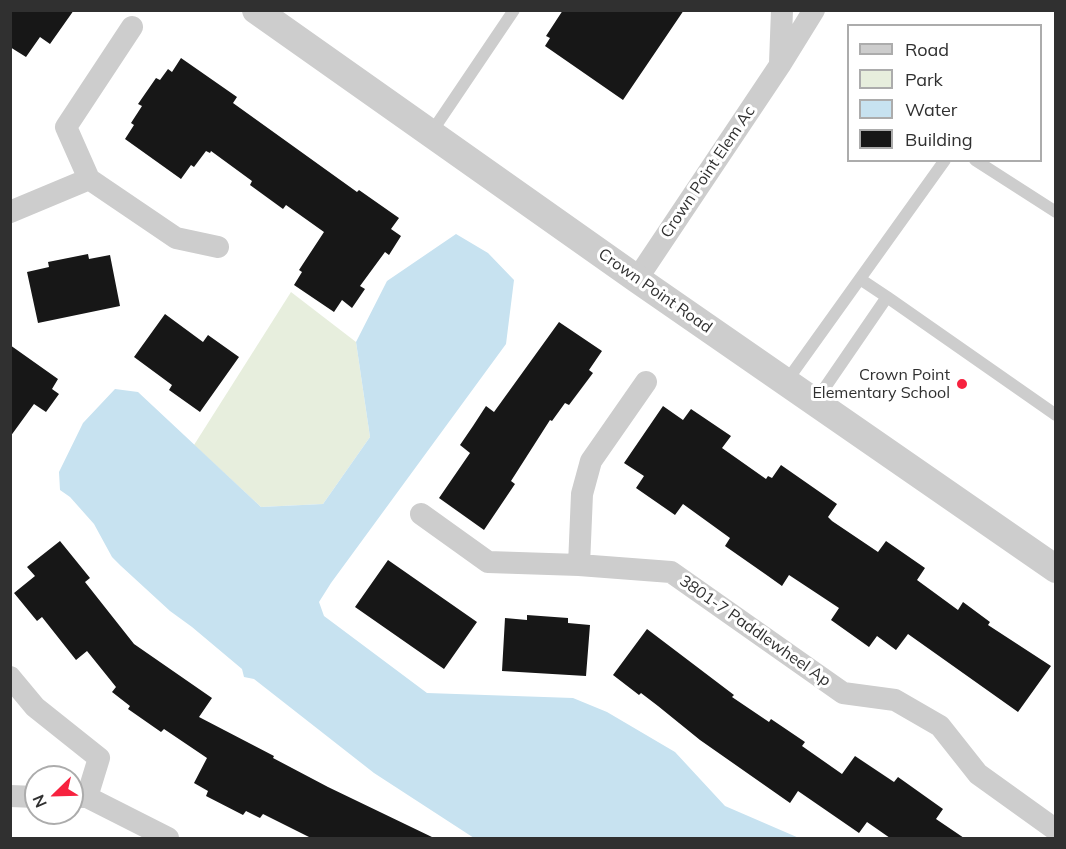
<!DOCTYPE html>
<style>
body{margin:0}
#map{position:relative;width:1066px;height:849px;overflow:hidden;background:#fff;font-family:Mulish,sans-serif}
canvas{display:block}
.frame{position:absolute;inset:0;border:12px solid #303030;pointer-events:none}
.legend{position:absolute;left:847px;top:24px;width:195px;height:138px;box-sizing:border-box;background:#fff;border:2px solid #acacac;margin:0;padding:8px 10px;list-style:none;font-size:18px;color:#303030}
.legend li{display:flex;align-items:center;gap:12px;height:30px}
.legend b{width:30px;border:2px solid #acacac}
.north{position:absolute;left:24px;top:765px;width:60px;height:60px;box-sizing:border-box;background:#fff;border:2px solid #acacac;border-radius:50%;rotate:247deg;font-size:16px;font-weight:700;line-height:24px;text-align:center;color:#303030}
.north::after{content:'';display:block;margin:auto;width:21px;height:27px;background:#f7223f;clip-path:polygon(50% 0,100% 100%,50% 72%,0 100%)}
</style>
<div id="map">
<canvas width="1066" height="849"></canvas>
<div class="frame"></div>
<ul class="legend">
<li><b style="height:8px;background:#cdcdcd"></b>Road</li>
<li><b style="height:16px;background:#e7eedd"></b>Park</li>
<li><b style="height:16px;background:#c7e2f0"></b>Water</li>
<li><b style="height:16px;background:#171717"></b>Building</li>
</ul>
<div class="north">N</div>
</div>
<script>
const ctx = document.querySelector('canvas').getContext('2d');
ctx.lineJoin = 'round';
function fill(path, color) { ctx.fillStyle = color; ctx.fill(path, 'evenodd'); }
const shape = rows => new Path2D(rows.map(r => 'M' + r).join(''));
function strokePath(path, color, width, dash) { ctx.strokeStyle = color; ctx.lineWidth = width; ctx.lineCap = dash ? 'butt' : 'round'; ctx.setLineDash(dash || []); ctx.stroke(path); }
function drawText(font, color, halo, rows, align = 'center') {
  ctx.font = font + ' Mulish,sans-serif'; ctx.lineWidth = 6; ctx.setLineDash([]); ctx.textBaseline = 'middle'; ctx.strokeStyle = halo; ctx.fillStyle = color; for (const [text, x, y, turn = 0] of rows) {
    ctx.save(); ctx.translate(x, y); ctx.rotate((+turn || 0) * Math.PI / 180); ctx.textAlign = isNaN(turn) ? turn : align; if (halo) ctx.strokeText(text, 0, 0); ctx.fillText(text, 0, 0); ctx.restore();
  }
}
fill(shape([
 [291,292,356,342,370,437,323,504,261,507,194,445]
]), '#e7eedd');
fill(shape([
 [456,234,488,253,514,280,506,344,331,583,319,602,324,616,427,693,573,698,607,712,675,752,725,806,799,838,474,838,374,773,254,679,244,677,242,669,192,627,170,611,121,566,112,557,94,524,70,497,60,490,59,472,83,423,115,389,138,392,261,507,323,504,370,437,356,342,387,281]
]), '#c7e2f0');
fill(shape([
 [10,10,74,10,50,44,40,37,26,57,10,47],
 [563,10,684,10,623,100,545,46,550,38,546,36],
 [181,58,237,97,233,103,357,192,359,190,399,218,391,229,401,236,389,255,385,252,360,286,365,289,352,308,342,300,334,312,294,285,302,272,299,270,324,232,286,205,283,209,250,185,252,181,211,151,210,153,206,151,194,167,191,165,181,179,125,139,134,125,131,123,142,106,138,104,156,78,160,80,168,69,172,72],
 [88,254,89,259,110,255,120,306,38,323,27,272,49,267,48,262],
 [165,314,203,342,208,335,239,357,200,412,169,390,172,385,134,357],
 [559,322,602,351,589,370,593,373,569,405,565,403,552,421,550,420,511,481,515,484,484,530,439,498,470,453,460,445,473,426,486,406,494,412],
 [10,345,58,379,52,389,59,394,46,412,34,404,10,437],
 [663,406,683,420,691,409,731,436,722,448,766,479,768,476,772,478,781,465,837,504,828,517,832,521,878,552,886,541,925,568,917,580,958,610,963,602,990,622,988,625,1051,666,1018,712,908,634,896,650,877,636,869,647,831,620,839,608,789,575,782,586,768,576,725,546,730,538,683,504,675,515,636,488,644,476,624,463],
 [60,541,90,578,85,582,134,644,212,698,199,717,274,756,273,758,328,787,434,838,311,838,263,814,260,818,246,811,243,815,206,796,208,791,194,783,207,758,164,729,161,732,128,709,130,706,112,692,116,687,87,651,76,660,42,617,37,621,14,593,35,576,27,567],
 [388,560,477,622,444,669,355,607],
 [527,615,568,618,568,623,590,625,586,676,502,671,505,618,527,620],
 [647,629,734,695,732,697,769,722,771,719,805,742,802,746,842,774,855,756,894,782,898,777,943,809,936,819,964,838,890,838,867,822,859,833,798,791,790,803,700,740,658,706,641,693,639,695,613,675]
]), '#171717');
strokePath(shape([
 [431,133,514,10],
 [975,160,1056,212],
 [860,279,887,297],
 [786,382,945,160],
 [815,402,887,297,1056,415]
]), '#cdcdcd', 12);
strokePath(shape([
 [780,63,782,10],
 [89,179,66,127,132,27],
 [89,179,176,238,218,247],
 [10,212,89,179],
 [637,279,780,65,814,10],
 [421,514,488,562,579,565,671,572,843,693,895,700,940,726,978,774,1056,830],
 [579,565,582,494,591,461,646,382],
 [10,677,35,707,99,758,87,797],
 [10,796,36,797],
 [72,797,87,797,168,838]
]), '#cdcdcd', 22);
strokePath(shape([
 [256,10,637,279,1056,569]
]), '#cdcdcd', 28);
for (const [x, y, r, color] of [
 [962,384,6,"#f7223f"]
]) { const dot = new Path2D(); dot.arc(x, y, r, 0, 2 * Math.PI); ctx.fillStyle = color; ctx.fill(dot); strokePath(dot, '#fff', 2); }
drawText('16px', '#303030', '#fff', [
 ["Crown Point Elem Ac",708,172,-56],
 ["Crown Point Road",655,291,35],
 ["3801-7 Paddlewheel Ap",755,631,35]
]);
drawText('16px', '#303030', '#fff', [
 ["Crown Point",950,375],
 ["Elementary School",950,393]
], 'right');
</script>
